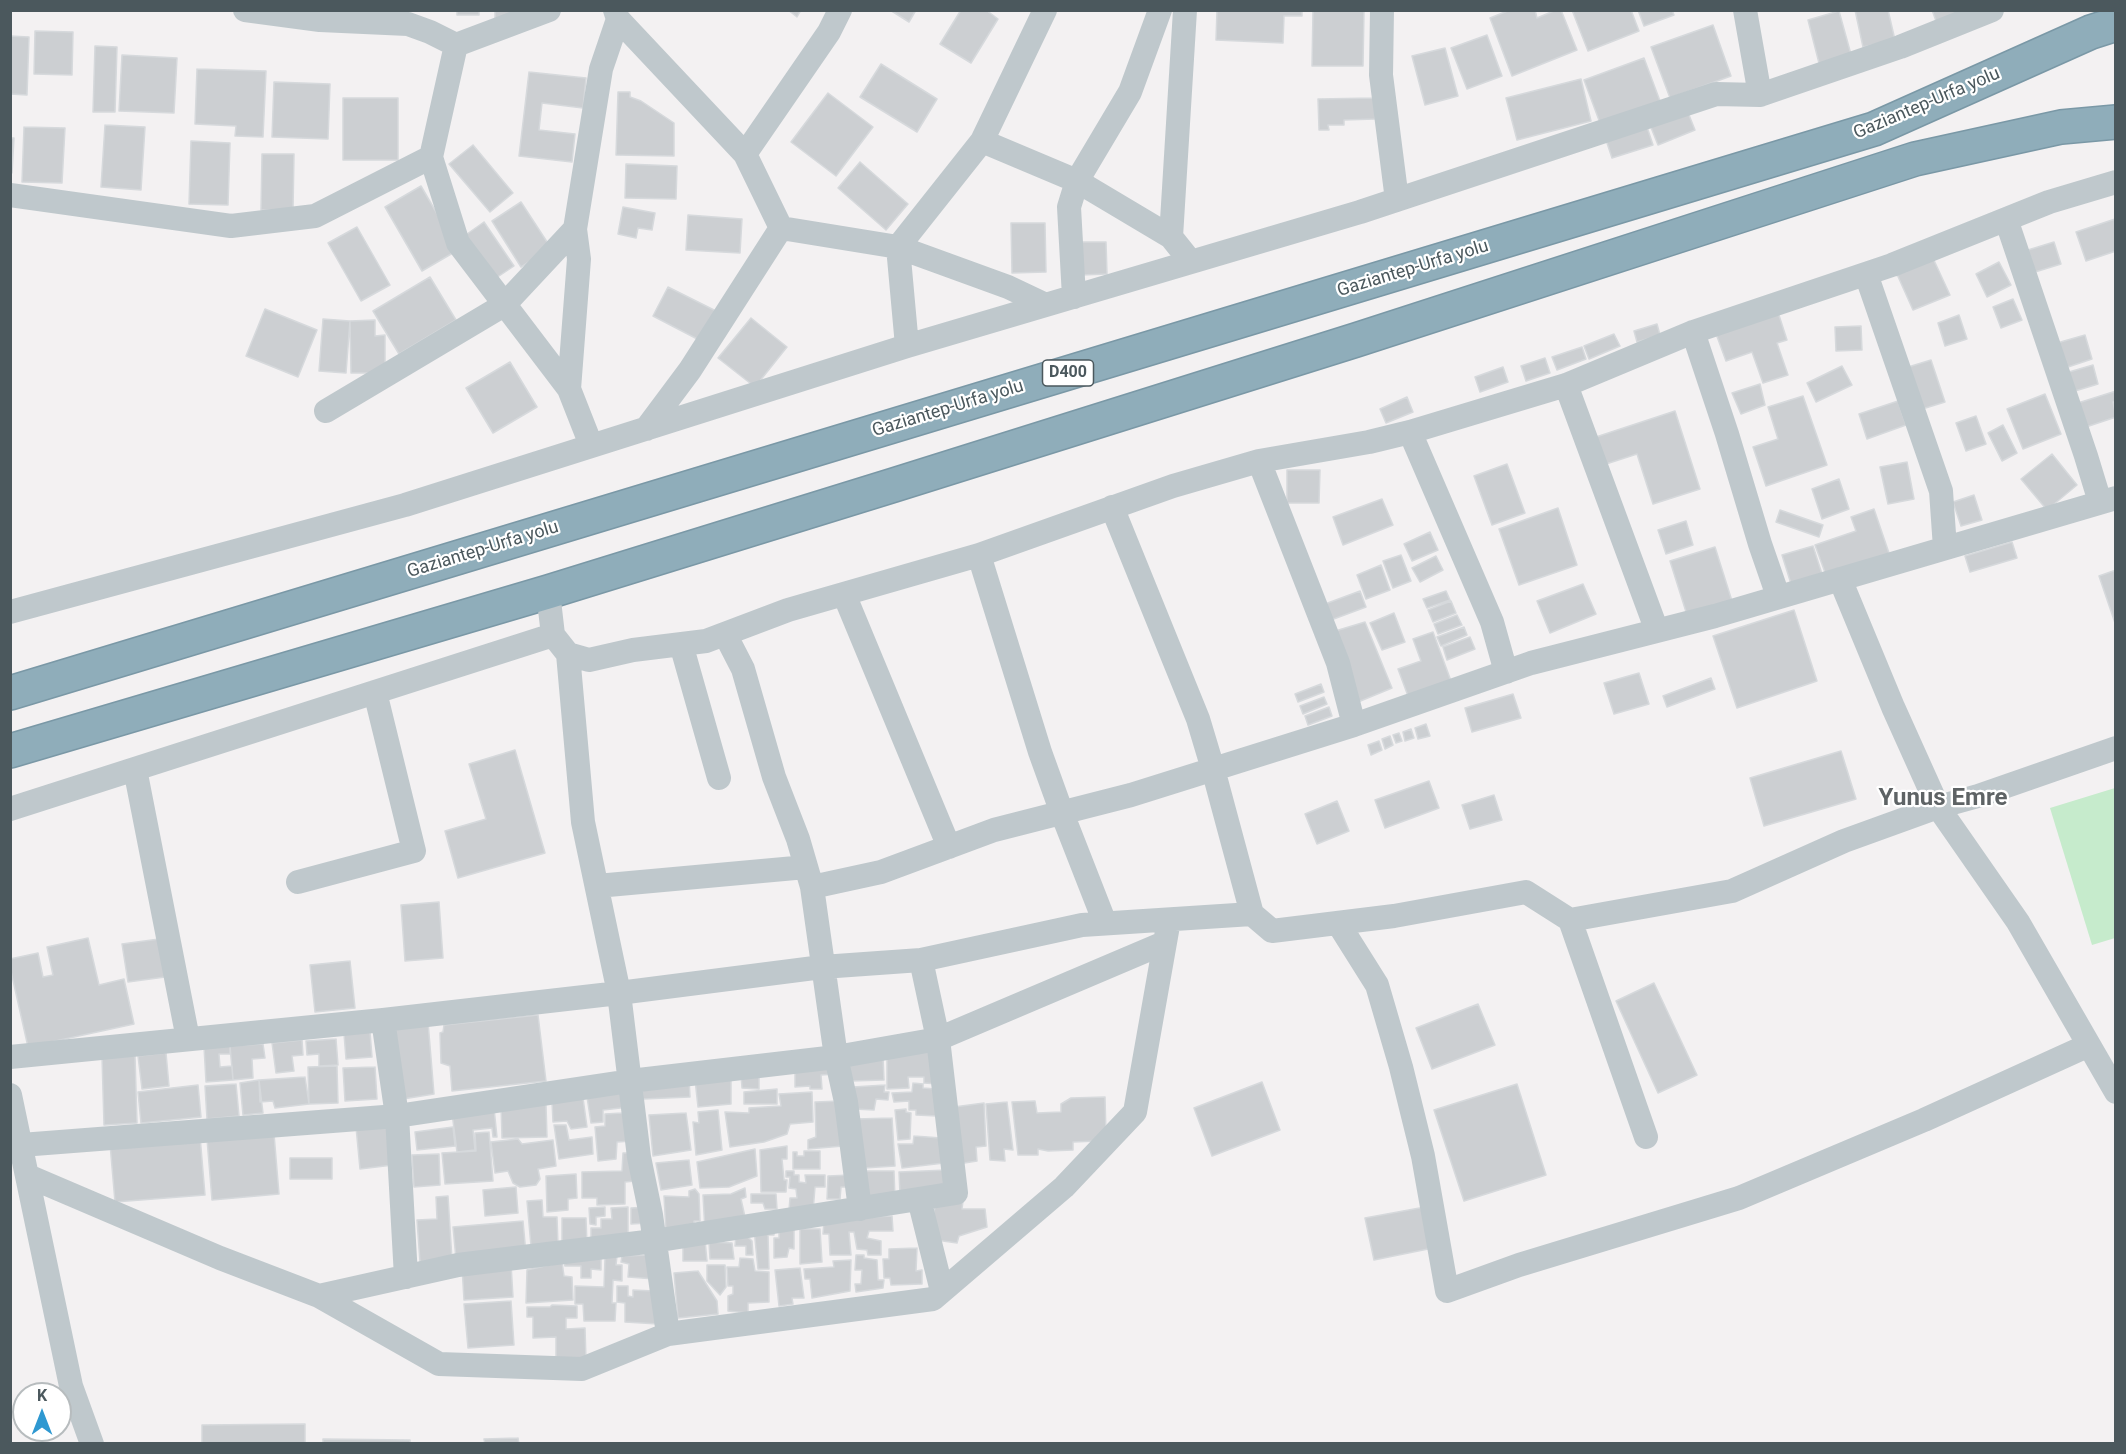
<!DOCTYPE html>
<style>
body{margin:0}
#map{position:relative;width:2126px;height:1454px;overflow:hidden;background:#f3f1f2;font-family:Roboto,sans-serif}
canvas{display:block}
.frame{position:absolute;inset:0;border:12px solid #4b585d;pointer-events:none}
.north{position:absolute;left:12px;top:1382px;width:60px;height:60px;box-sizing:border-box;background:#fff;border:2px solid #b7bcbe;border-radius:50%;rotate:0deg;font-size:16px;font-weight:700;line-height:24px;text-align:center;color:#4b585d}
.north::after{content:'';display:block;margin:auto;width:21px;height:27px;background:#2e98d1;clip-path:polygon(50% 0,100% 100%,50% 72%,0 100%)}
</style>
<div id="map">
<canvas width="2126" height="1454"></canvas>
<div class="frame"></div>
<div class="north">K</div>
</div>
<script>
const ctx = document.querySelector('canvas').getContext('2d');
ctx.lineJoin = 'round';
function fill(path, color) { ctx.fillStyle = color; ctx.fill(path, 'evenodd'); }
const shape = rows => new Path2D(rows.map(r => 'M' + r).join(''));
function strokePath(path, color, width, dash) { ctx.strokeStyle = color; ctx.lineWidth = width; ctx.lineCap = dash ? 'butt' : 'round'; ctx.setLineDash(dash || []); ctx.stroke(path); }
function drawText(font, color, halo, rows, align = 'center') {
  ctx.font = font + ' Roboto,sans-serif'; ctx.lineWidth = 4.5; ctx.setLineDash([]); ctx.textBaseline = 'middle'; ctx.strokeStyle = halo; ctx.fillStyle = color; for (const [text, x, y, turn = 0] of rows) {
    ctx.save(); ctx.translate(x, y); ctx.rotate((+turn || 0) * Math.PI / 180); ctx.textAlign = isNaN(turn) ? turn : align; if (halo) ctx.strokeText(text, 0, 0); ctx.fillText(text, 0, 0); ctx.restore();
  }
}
fill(shape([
 [2115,788,2115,938,2092,945,2050,808]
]), '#c6ebcc');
const building = shape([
 [457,10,487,10,487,11,479,11,479,15,457,15,457,10],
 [495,10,512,10,512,17,495,18,495,10],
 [788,10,801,10,797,17,788,10],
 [890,10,916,10,909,22,890,10],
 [961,10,986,10,998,19,971,63,940,44,961,10],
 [1217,10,1302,10,1302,16,1284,16,1283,43,1216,40,1217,10],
 [1313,10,1364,10,1363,66,1312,66,1313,10],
 [1510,10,1535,10,1537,18,1556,10,1561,10,1577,50,1512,76,1490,18,1510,10],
 [1572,10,1631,10,1639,31,1588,51,1572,10],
 [1638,10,1672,10,1674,15,1644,26,1638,10],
 [1855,10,1888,10,1895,40,1863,47,1855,10],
 [1932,10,1967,10,1936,21,1932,10],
 [1839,11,1852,58,1820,67,1808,20,1839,11],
 [1713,25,1731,76,1670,98,1651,47,1713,25],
 [35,31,73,32,72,75,34,74,35,31],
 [1487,35,1502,76,1467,89,1451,48,1487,35],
 [10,36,29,37,27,95,10,94,10,36],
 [95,46,117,47,115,112,93,112,95,46],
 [1445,48,1458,96,1425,105,1412,56,1445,48],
 [122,55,177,58,174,113,119,111,122,55],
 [1644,58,1660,101,1600,123,1584,80,1644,58],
 [881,64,937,99,917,132,860,97,881,64],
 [197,69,266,71,263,137,235,136,236,126,195,124,197,69],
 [529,72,586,78,583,108,542,103,539,130,575,134,572,162,519,156,529,72],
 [1581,79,1591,121,1517,140,1506,98,1581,79],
 [274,82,330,84,328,139,272,137,274,82],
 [618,92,630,92,630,97,641,101,674,123,674,156,616,155,618,92],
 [828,93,873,127,836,176,791,142,828,93],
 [343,98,398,98,398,160,343,160,343,98],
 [1374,98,1375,119,1344,120,1344,125,1328,125,1329,130,1319,130,1318,99,1374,98],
 [1687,110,1695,130,1658,145,1650,125,1687,110],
 [105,125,145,127,141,190,101,187,105,125],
 [24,127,65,128,62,183,22,182,24,127],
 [1647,127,1653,145,1612,158,1606,140,1647,127],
 [10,138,14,138,12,173,10,173,10,138],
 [191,141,230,143,228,205,189,204,191,141],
 [473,145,513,193,490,212,449,164,473,145],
 [262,154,294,154,293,210,261,210,262,154],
 [860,162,908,204,886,230,838,188,860,162],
 [626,164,677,166,676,199,625,198,626,164],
 [421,186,458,250,422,271,385,207,421,186],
 [521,202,551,248,521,267,492,221,521,202],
 [623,207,655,213,652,230,638,228,636,238,618,234,623,207],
 [688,215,742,219,740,253,686,250,688,215],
 [2115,219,2116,251,2086,261,2076,232,2115,219],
 [484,222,514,266,490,282,460,239,484,222],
 [1011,223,1045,223,1046,272,1012,273,1011,223],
 [357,227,390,285,361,301,328,243,357,227],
 [1080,242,1106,242,1107,274,1081,275,1080,242],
 [2054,242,2061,264,2035,272,2028,250,2054,242],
 [1932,256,1950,295,1913,310,1896,272,1932,256],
 [1999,262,2011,285,1987,297,1976,274,1999,262],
 [430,277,456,320,399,354,373,311,430,277],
 [668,287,718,312,703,342,653,316,668,287],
 [2013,299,2022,320,2001,328,1993,307,2013,299],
 [265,309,317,330,298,377,246,356,265,309],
 [1777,309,1787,340,1777,343,1788,375,1763,383,1752,352,1726,361,1715,331,1777,309],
 [1959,315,1967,339,1945,346,1938,323,1959,315],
 [751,318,787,347,755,387,718,358,751,318],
 [323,319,350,321,346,373,319,371,323,319],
 [375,320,375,336,385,335,385,373,351,373,350,321,375,320],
 [1657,324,1660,335,1637,342,1634,331,1657,324],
 [1861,326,1862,350,1836,351,1835,327,1861,326],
 [1614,334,1620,346,1589,359,1584,346,1614,334],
 [2085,335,2092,359,2065,368,2057,343,2085,335],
 [1582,347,1586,359,1557,370,1552,357,1582,347],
 [1545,358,1550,373,1526,381,1521,366,1545,358],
 [1931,360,1945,402,1919,410,1905,368,1931,360],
 [510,362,537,407,493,433,466,388,510,362],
 [2093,365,2098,384,2075,391,2069,372,2093,365],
 [1842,366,1852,385,1816,402,1807,383,1842,366],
 [1503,367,1508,382,1480,392,1475,377,1503,367],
 [1760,384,1765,405,1741,414,1732,393,1760,384],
 [2116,391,2116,401,2113,402,2116,417,2086,427,2078,403,2116,391],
 [2045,394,2061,434,2023,449,2007,409,2045,394],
 [1803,396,1827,465,1766,486,1753,447,1778,439,1768,407,1803,396],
 [1407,397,1413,412,1386,423,1380,409,1407,397],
 [1898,401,1906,425,1867,439,1859,414,1898,401],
 [1675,411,1700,489,1653,504,1637,454,1603,465,1593,438,1675,411],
 [1976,416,1986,444,1966,451,1956,423,1976,416],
 [2003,425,2017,453,2002,461,1988,433,2003,425],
 [2052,454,2077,485,2047,510,2021,479,2052,454],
 [1907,462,1914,499,1888,504,1880,467,1907,462],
 [1507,464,1525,513,1492,525,1474,476,1507,464],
 [1287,470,1320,470,1319,503,1287,503,1287,470],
 [1839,479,1849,509,1822,519,1812,489,1839,479],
 [1974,495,1982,520,1961,526,1953,502,1974,495],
 [1382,499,1393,525,1343,545,1333,517,1382,499],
 [1558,508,1577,565,1519,585,1499,529,1558,508],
 [1874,509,1890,556,1827,578,1815,545,1856,531,1851,517,1874,509],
 [1780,510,1823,525,1819,537,1776,522,1780,510],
 [1686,521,1693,545,1666,554,1658,530,1686,521],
 [1430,532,1438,550,1412,561,1404,544,1430,532],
 [2012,542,2017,558,1970,572,1965,556,2012,542],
 [1813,546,1823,577,1792,587,1782,555,1813,546],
 [1715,547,1732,601,1687,615,1670,561,1715,547],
 [1401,555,1411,581,1393,588,1383,561,1401,555],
 [1436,556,1443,570,1420,582,1412,568,1436,556],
 [1381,565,1390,590,1366,599,1357,575,1381,565],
 [2116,570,2116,626,2099,576,2116,570],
 [1583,584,1596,614,1550,633,1537,601,1583,584],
 [1360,591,1366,607,1331,620,1325,604,1360,591],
 [1446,591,1450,600,1427,608,1423,599,1446,591],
 [1451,601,1456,613,1433,622,1428,610,1451,601],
 [1794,610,1817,681,1737,708,1713,636,1794,610],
 [1394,613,1405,642,1382,650,1370,623,1394,613],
 [1457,615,1462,625,1438,634,1434,624,1457,615],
 [1365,622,1392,688,1358,702,1332,632,1365,622],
 [1464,627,1467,635,1441,646,1437,637,1464,627],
 [1433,632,1451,681,1408,696,1398,669,1421,661,1413,639,1433,632],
 [1470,637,1475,649,1447,660,1443,647,1470,637],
 [1639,673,1649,704,1614,714,1604,683,1639,673],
 [1711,678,1715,689,1667,707,1663,696,1711,678],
 [1321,684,1324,692,1298,702,1295,694,1321,684],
 [1513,694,1521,718,1472,732,1465,708,1513,694],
 [1324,697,1327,704,1303,714,1300,706,1324,697],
 [1329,707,1332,716,1308,725,1305,716,1329,707],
 [1426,724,1430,736,1418,739,1415,728,1426,724],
 [1411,729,1414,738,1405,741,1403,732,1411,729],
 [1399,733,1402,741,1396,743,1393,735,1399,733],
 [1390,736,1393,745,1385,749,1382,739,1390,736],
 [1379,741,1382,750,1371,755,1368,745,1379,741],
 [515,750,545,853,458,878,445,831,486,819,469,764,515,750],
 [1841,751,1856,799,1764,826,1750,778,1841,751],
 [1429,781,1439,808,1385,828,1375,800,1429,781],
 [1494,795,1502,820,1470,829,1462,805,1494,795],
 [1337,801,1349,831,1317,844,1305,814,1337,801],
 [439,902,443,958,405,961,401,905,439,902],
 [88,938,99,985,124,979,134,1024,28,1047,10,967,10,959,38,953,43,977,53,975,47,947,88,938],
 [159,939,165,977,128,982,122,944,159,939],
 [350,961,355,1008,315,1012,310,965,350,961],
 [1654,983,1697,1075,1658,1093,1616,1001,1654,983],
 [1478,1004,1495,1045,1432,1069,1416,1028,1478,1004],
 [538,1015,546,1081,452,1091,450,1066,441,1063,440,1033,443,1032,444,1025,538,1015],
 [428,1022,434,1094,403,1099,394,1023,428,1022],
 [370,1032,372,1057,346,1059,344,1034,370,1032],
 [336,1039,338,1065,319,1066,319,1054,307,1055,306,1041,336,1039],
 [302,1040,303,1055,292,1056,294,1071,276,1073,272,1043,302,1040],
 [263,1044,265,1058,252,1059,253,1078,233,1080,230,1046,263,1044],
 [230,1046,230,1054,219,1054,220,1067,232,1066,233,1080,206,1082,204,1047,230,1046],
 [934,1050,938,1084,924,1083,924,1077,908,1077,909,1088,887,1089,887,1056,934,1050],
 [166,1053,169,1086,142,1089,138,1056,166,1053],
 [135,1056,137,1123,104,1125,102,1057,135,1056],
 [883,1057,884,1080,851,1081,848,1060,883,1057],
 [833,1061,835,1074,821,1075,822,1089,810,1089,810,1086,795,1087,795,1066,833,1061],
 [337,1066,338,1103,309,1104,308,1067,337,1066],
 [375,1067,377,1099,345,1101,343,1068,375,1067],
 [731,1075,731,1104,698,1107,695,1080,731,1075],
 [741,1075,759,1075,759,1089,742,1088,741,1075],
 [305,1077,309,1104,275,1108,273,1101,260,1102,259,1080,305,1077],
 [689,1078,690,1097,643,1099,642,1086,689,1078],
 [259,1080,263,1113,243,1115,240,1083,259,1080],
 [1262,1082,1280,1130,1212,1156,1194,1108,1262,1082],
 [913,1083,923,1084,923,1088,936,1089,937,1116,916,1115,916,1110,909,1110,909,1101,894,1102,892,1093,912,1092,913,1083],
 [236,1084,239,1116,207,1119,205,1086,236,1084],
 [1517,1084,1546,1175,1464,1201,1434,1110,1517,1084],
 [198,1085,201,1117,141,1123,138,1092,198,1085],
 [885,1085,884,1092,889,1092,888,1100,876,1099,874,1110,854,1109,853,1087,885,1085],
 [777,1089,777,1104,744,1104,744,1092,777,1089],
 [627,1090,629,1107,603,1110,603,1122,591,1123,587,1097,627,1090],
 [812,1092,813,1122,790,1124,787,1134,764,1142,730,1147,725,1112,749,1113,749,1108,781,1106,779,1094,812,1092],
 [1105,1097,1106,1135,1097,1141,1073,1142,1073,1150,1048,1151,1038,1149,1038,1155,1018,1155,1012,1102,1035,1101,1037,1113,1061,1112,1061,1104,1071,1098,1105,1097],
 [583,1098,587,1127,571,1129,567,1121,553,1122,552,1102,583,1098],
 [841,1101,843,1146,808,1149,808,1140,816,1137,815,1102,841,1101],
 [1007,1102,1013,1150,1004,1149,1005,1161,990,1160,986,1104,1007,1102],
 [984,1103,986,1146,976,1147,977,1161,958,1164,954,1107,984,1103],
 [501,1105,546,1105,547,1137,502,1138,501,1105],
 [494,1108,497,1137,493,1137,492,1128,473,1130,475,1150,457,1152,452,1113,494,1108],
 [906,1109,906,1112,911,1113,910,1139,898,1140,895,1110,906,1109],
 [718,1110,722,1150,696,1155,693,1122,699,1123,698,1112,718,1110],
 [622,1113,632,1141,617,1142,616,1159,598,1161,595,1127,605,1126,605,1114,622,1113],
 [686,1113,691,1150,653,1156,649,1115,686,1113],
 [892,1118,895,1166,864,1168,856,1119,892,1118],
 [389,1124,393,1165,360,1169,356,1127,389,1124],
 [554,1125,566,1125,569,1140,592,1137,593,1154,559,1159,554,1125],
 [453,1127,455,1146,417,1150,415,1132,453,1127],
 [489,1132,493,1181,445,1184,442,1153,476,1151,475,1133,489,1132],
 [274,1134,279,1194,212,1200,207,1139,274,1134],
 [200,1136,205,1195,115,1202,110,1144,200,1136],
 [914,1136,941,1138,944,1163,902,1168,898,1144,913,1144,914,1136],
 [518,1139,522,1144,553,1140,556,1166,538,1169,540,1179,536,1185,520,1187,513,1183,508,1171,495,1173,491,1142,518,1139],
 [787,1146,787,1159,782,1159,784,1180,787,1180,786,1192,761,1192,760,1150,787,1146],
 [755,1149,757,1176,729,1187,700,1188,697,1162,755,1149],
 [804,1151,820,1151,820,1169,793,1169,793,1152,797,1152,797,1156,804,1156,804,1151],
 [623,1153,631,1153,635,1181,625,1182,625,1204,597,1205,597,1198,582,1198,582,1172,622,1171,623,1153],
 [439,1154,440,1185,414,1187,412,1155,439,1154],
 [290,1158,332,1158,332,1179,290,1179,290,1158],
 [689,1160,692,1185,661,1190,656,1163,689,1160],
 [947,1170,950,1189,900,1195,899,1172,947,1170],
 [786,1171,794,1171,794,1175,799,1175,799,1182,806,1183,805,1175,825,1175,825,1187,815,1187,813,1212,789,1210,790,1198,797,1198,796,1189,789,1188,790,1177,786,1177,786,1171],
 [865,1171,894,1171,895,1199,869,1204,865,1171],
 [576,1174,577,1198,568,1199,568,1210,547,1212,546,1176,576,1174],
 [851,1175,851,1187,841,1187,840,1199,827,1199,828,1176,851,1175],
 [516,1187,518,1213,485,1216,483,1190,516,1187],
 [745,1188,746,1197,741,1199,747,1226,705,1231,703,1195,731,1194,745,1188],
 [695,1189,699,1194,700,1221,694,1221,693,1232,666,1231,664,1196,689,1197,689,1191,695,1189],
 [751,1194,776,1194,777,1209,765,1209,763,1203,751,1203,751,1194],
 [448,1196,452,1260,420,1262,417,1220,437,1219,436,1197,448,1196],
 [542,1200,543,1217,557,1217,558,1245,531,1246,527,1201,542,1200],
 [963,1201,962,1209,985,1209,987,1227,959,1236,957,1243,936,1240,934,1211,936,1205,963,1201],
 [605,1207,605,1216,596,1217,596,1225,590,1224,589,1208,605,1207],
 [628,1207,628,1241,591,1247,591,1228,601,1228,601,1219,612,1219,611,1208,628,1207],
 [646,1207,648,1223,631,1224,631,1208,646,1207],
 [1425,1207,1433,1248,1374,1260,1365,1218,1425,1207],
 [892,1216,893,1231,869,1231,867,1238,881,1241,881,1255,868,1255,867,1250,857,1249,854,1232,849,1232,851,1255,830,1255,829,1234,823,1234,824,1222,847,1218,892,1216],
 [562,1218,586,1218,587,1245,562,1247,562,1218],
 [523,1221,526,1254,456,1259,453,1227,523,1221],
 [774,1227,774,1235,768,1235,769,1269,758,1269,754,1229,774,1227],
 [800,1229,820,1229,822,1262,800,1264,800,1229],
 [779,1230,794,1230,794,1249,789,1248,787,1257,774,1258,774,1238,779,1238,779,1230],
 [736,1235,747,1236,752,1241,753,1255,746,1255,746,1246,735,1246,736,1235],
 [683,1240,705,1240,707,1261,683,1261,683,1240],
 [709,1242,732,1243,734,1259,710,1259,709,1242],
 [917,1248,916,1271,922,1270,922,1284,891,1285,890,1278,884,1278,883,1259,889,1259,889,1249,917,1248],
 [652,1255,655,1279,628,1277,629,1264,621,1262,622,1256,652,1255],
 [856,1255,864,1255,864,1258,877,1260,878,1280,884,1280,883,1288,856,1292,855,1284,861,1284,862,1270,855,1270,856,1255],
 [617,1256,616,1265,622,1265,622,1281,613,1280,612,1303,616,1303,615,1321,584,1321,583,1304,575,1304,575,1286,604,1287,605,1258,617,1256],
 [563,1258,601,1258,601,1270,591,1269,591,1278,581,1278,581,1266,565,1266,563,1258],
 [740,1258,753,1259,755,1271,769,1272,769,1302,748,1303,748,1313,728,1311,728,1296,733,1294,733,1286,728,1286,727,1267,739,1267,740,1258],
 [851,1260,850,1291,812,1298,810,1279,805,1279,804,1269,834,1267,833,1261,851,1260],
 [562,1262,564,1276,572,1277,573,1300,526,1303,527,1270,562,1262],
 [511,1264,513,1297,464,1300,462,1267,511,1264],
 [707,1265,725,1265,726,1287,720,1295,707,1281,707,1265],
 [800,1268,804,1298,792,1298,793,1304,779,1306,775,1270,800,1268],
 [698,1271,717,1301,718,1314,678,1318,674,1273,698,1271],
 [617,1286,628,1286,628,1296,633,1297,633,1290,654,1291,658,1324,625,1322,625,1303,617,1302,617,1286],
 [511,1301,514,1345,468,1348,464,1304,511,1301],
 [552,1305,577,1306,577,1318,566,1318,566,1329,585,1328,586,1360,556,1360,556,1337,533,1338,533,1317,527,1317,527,1307,550,1307,552,1305],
 [305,1424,305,1444,202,1444,202,1425,305,1424],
 [518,1438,519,1444,485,1444,484,1439,518,1438],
 [323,1439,410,1440,410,1444,323,1444,323,1439]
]);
fill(building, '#cccfd2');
strokePath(building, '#d6d9dc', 1.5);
const highway = shape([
 [10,693,1874,129,2091,32,2116,24],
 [10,751,548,592,894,485,1356,340,1915,159,2061,127,2116,122]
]);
strokePath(highway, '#7a98a6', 36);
strokePath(shape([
 [245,10,320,20,408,24,430,32,456,45,549,10],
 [1382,10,1381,75,1397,200],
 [1745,10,1760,95],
 [618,19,745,154,781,228,898,247,1008,287,1046,305],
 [982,141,1077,181,1171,237,1191,262],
 [745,154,829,32,840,10],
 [431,157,458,243,569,389,591,445],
 [10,195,231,226,315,216,431,157,456,45],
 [2006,219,2086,456,2100,502],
 [1171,237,1185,10],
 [1866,274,1941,491,1945,548],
 [1074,297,1069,207,1077,181,1130,92,1160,10],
 [1693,332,1727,434,1760,544,1778,596],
 [907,346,898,247,982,141,1045,10],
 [1566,385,1657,631],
 [569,389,579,259,575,229,601,69,618,19,615,10],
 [326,411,504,305,575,229],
 [646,429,690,370,781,228],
 [1410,432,1492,622,1506,672],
 [1259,461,1338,663,1354,725],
 [1112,507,1198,719,1213,769,1252,914],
 [979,555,1040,752,1062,813,1105,923],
 [1840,579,1893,707,1938,807,2018,922,2116,1092],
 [548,592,553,635,568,654,589,660,633,650,706,641,788,610,979,555,1173,486,1259,461,1369,442,1410,432,1566,385,1693,332,1892,265,2049,202,2116,182],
 [844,594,949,847],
 [10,612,405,505,907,346,1360,212,1716,94,1760,95,1900,47,1992,10],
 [725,634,743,669,774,777,798,839,812,887,881,872,994,830,1131,795,1354,725,1531,663,1715,616,2116,498],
 [681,644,719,778],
 [568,654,583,822,619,993,639,1157,651,1215,668,1334],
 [135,769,188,1039],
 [10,809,553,635],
 [298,882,414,851,375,692],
 [597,886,806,867],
 [812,887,836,1057,846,1102,860,1209],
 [1570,920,1646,1137],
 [1338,923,1377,985,1401,1067,1423,1156,1447,1291,1519,1265,1739,1198,1924,1120,2089,1045],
 [383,1020,397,1116,406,1277],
 [10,1057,383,1020,619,993,822,967,921,960,1082,925,1252,914,1272,931,1394,916,1526,892,1570,920,1732,891,1844,841,1938,807,1978,796,2116,748],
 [10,1095,71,1386,92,1444],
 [21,1145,397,1116,630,1081,836,1057,938,1039,1164,943],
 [28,1176,220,1258,319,1296,439,1364,582,1369,668,1334,933,1299,1064,1187,1135,1112,1169,920],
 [919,1199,942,1291],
 [319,1296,458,1265,654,1241,956,1193,938,1039,921,960]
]), '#bfc8cc', 24);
strokePath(highway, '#8fadba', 33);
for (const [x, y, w] of [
 [1068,373,51]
]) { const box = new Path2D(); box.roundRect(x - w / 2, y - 13, w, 26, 4.5); ctx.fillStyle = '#fff'; ctx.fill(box); strokePath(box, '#4b585d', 1.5); }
drawText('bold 16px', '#4b585d', null, [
 ["D400",1068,373]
]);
drawText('18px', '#4b585d', '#fff', [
 ["Gaziantep-Urfa yolu",1927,104,-23],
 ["Gaziantep-Urfa yolu",1413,269,-17],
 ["Gaziantep-Urfa yolu",948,409,-17],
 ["Gaziantep-Urfa yolu",483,550,-17]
]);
drawText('bold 24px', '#5e6365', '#fff', [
 ["Yunus Emre",1943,799]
]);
</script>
